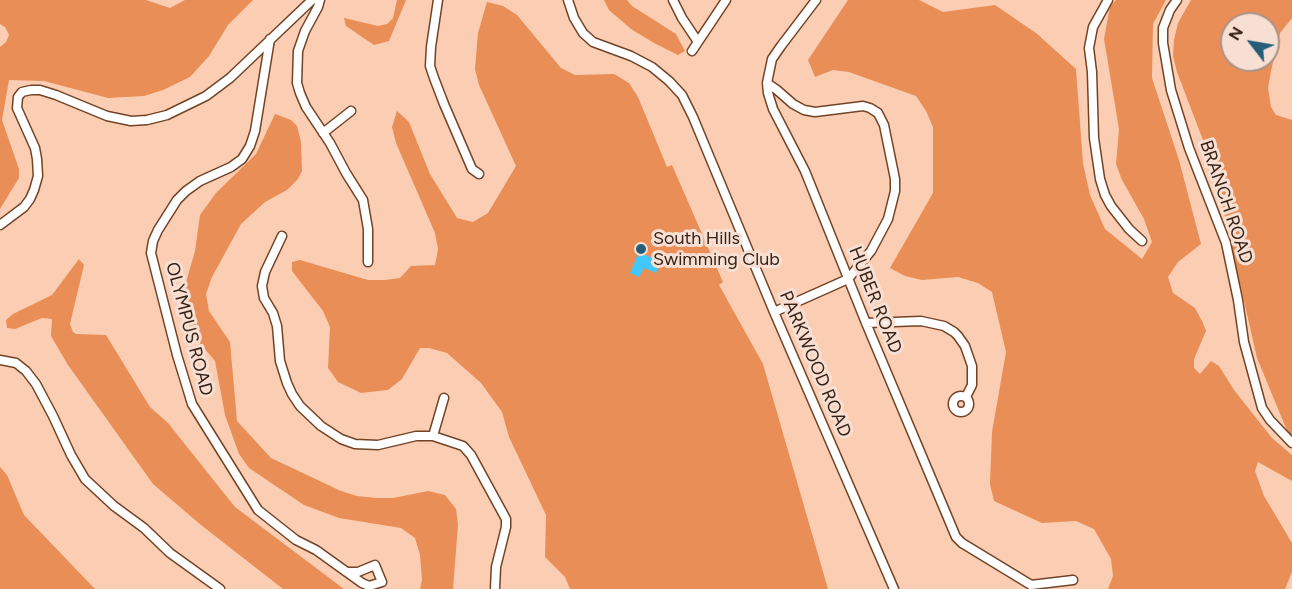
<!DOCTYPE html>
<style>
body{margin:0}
#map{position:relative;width:1292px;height:589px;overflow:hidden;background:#fbcdb3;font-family:Figtree,sans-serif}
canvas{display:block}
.north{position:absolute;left:1220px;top:12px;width:60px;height:60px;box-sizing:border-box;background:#f7dfd3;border:2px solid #aa9387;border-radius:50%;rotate:301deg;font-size:16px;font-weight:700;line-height:24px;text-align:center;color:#372215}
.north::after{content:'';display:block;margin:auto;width:21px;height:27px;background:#255e78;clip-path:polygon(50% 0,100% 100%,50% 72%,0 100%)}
</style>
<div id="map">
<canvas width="1292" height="589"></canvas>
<div class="north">N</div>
</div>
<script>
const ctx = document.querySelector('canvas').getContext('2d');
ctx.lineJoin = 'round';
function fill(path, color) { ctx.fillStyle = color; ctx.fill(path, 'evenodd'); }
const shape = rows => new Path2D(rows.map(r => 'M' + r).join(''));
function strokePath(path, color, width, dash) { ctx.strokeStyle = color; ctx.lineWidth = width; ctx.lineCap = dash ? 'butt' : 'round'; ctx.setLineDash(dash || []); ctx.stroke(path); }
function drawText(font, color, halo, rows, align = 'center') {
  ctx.font = font + ' Figtree,sans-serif'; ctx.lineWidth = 6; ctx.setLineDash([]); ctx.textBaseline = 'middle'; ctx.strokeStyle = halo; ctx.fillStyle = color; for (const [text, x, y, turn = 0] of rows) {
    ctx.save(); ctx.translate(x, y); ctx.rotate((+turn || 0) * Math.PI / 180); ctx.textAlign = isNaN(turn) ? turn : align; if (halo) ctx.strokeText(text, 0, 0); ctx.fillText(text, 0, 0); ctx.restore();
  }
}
fill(shape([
 [0,0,146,0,170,8,185,0,253,0,228,25,209,56,190,77,163,90,144,96,108,98,44,81,9,80,2,120,19,169,19,178,0,209,0,47,6,42,9,35,5,27,0,24],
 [397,0,406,0,389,41,374,45,346,26,344,18,378,26,387,24,393,18],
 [604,0,627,0,632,6,676,34,685,51,678,55,654,43,631,29,609,10],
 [848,0,919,0,943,12,995,5,1036,33,1076,69,1083,163,1090,195,1105,229,1142,259,1152,242,1144,219,1122,180,1116,164,1119,129,1104,39,1110,6,1116,0,1166,0,1153,24,1152,78,1179,160,1201,244,1178,262,1168,277,1173,293,1195,308,1203,323,1206,331,1194,359,1194,368,1200,374,1211,361,1219,366,1234,390,1272,438,1292,455,1292,481,1258,462,1255,471,1264,496,1292,543,1292,572,1285,589,1108,589,1113,576,1111,559,1094,529,1076,521,1042,523,994,501,990,484,992,432,1006,352,992,292,978,283,958,277,922,280,905,276,890,268,933,193,933,127,926,111,916,96,849,72,833,70,815,77,808,60],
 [1191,0,1292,0,1292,18,1280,33,1271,71,1268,88,1271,107,1276,115,1292,120,1292,437,1288,433,1257,358,1214,169,1177,72,1173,56,1174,40,1178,23],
 [1232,24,1268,24,1268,60,1232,60],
 [487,2,503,6,517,15,561,68,575,75,614,74,629,83,638,97,667,167,672,165,723,282,719,285,763,364,828,589,570,589,565,577,545,557,546,515,509,437,502,412,481,383,447,353,429,348,420,348,402,379,388,390,361,393,338,382,328,368,330,327,323,311,292,271,292,262,300,260,368,280,385,280,400,278,411,266,435,265,438,249,435,233,396,143,392,127,397,111,409,122,430,174,457,218,473,222,488,213,516,166,479,85,475,69,478,33],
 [275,114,291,120,297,126,301,142,302,171,298,179,287,190,265,202,241,224,212,277,206,294,209,311,230,342,237,421,271,458,341,491,357,496,376,498,393,498,428,491,445,495,456,509,458,525,453,589,420,589,422,580,420,555,415,538,401,528,339,518,304,505,249,468,239,454,225,415,215,361,193,335,185,320,183,293,195,251,200,215,216,193,256,154],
 [79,259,84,265,70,324,73,332,76,334,106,335,150,407,168,423,235,507,344,589,283,589,201,525,153,484,68,365,51,336,52,319,42,318,15,329,7,328,6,320,13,314,52,295],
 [0,467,7,475,24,515,95,589,0,589]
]), '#e98e57');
fill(shape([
 [639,252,661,262,656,273,644,268,639,277,630,273]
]), '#42c7ff');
const minor = shape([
 [320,0,318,7,305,31,298,51,297,83,300,93,306,107,330,143,346,173,363,200,368,229,368,262],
 [438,0,431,47,430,66,434,78,444,104,472,169,479,174],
 [568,0,574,18,583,33,593,42,631,56,652,67,669,81,682,95,693,117,774,312,894,589],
 [673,0,682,18,698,42],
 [816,0,781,46,772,59,767,83,768,93,773,109,805,171,866,323,956,537,962,543,1031,585],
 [1108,0,1093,27,1089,48,1092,72,1094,138,1100,179,1105,195,1111,206,1129,229,1142,241],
 [1177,0,1170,10,1163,28,1163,43,1171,90,1189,148,1226,243,1238,300,1244,342,1262,408,1270,420,1292,443],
 [270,39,255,131,250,146,242,159,231,167,200,181,186,191,177,200,158,230,153,241,151,253,177,355,192,404,258,510,296,540,316,550,362,583,369,586,382,582,375,565,358,572,349,572],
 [692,51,726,0],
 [767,83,777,90,793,104,804,110,815,112,863,106,870,108,878,113,884,125,895,179,895,191,888,219,871,251,848,279,774,312],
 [323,133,351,111],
 [0,225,24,207,30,199,34,190,38,176,37,159,35,148,17,108,18,97,22,92,31,90,40,90,56,95,107,116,131,121,147,120,167,115,206,96,230,78,312,0],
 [282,236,265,272,262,286,264,298,273,313,277,326,280,361,287,383,292,394,300,406,321,426,341,439,355,444,378,445,416,436,433,436,463,446,471,455,506,519,506,527,496,567,495,589],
 [866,323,921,321,944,326,954,332,958,336,965,346,972,366,972,385,966,397],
 [0,360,16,363,26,371,36,384,53,416,71,455,85,479,114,506,144,528,170,553,220,589],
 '953 404a8 8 0 1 1 16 0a8 8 0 1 1-16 0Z',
 [433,436,444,398],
 [1031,585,1073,580]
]);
strokePath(minor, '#734326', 11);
strokePath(minor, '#fff', 8);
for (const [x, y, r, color] of [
 [641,249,6,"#255e78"]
]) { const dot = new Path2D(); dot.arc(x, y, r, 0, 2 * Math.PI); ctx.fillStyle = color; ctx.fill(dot); strokePath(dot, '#f7dfd3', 2); }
drawText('18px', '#372215', '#f7dfd3', [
 ["BRANCH ROAD",1226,202,71],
 ["HUBER ROAD",875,300,68],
 ["OLYMPUS ROAD",189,329,75],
 ["PARKWOOD ROAD",815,364,67]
]);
drawText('18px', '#372215', '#f7dfd3', [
 ["South Hills",653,239],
 ["Swimming Club",653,260]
], 'left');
</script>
